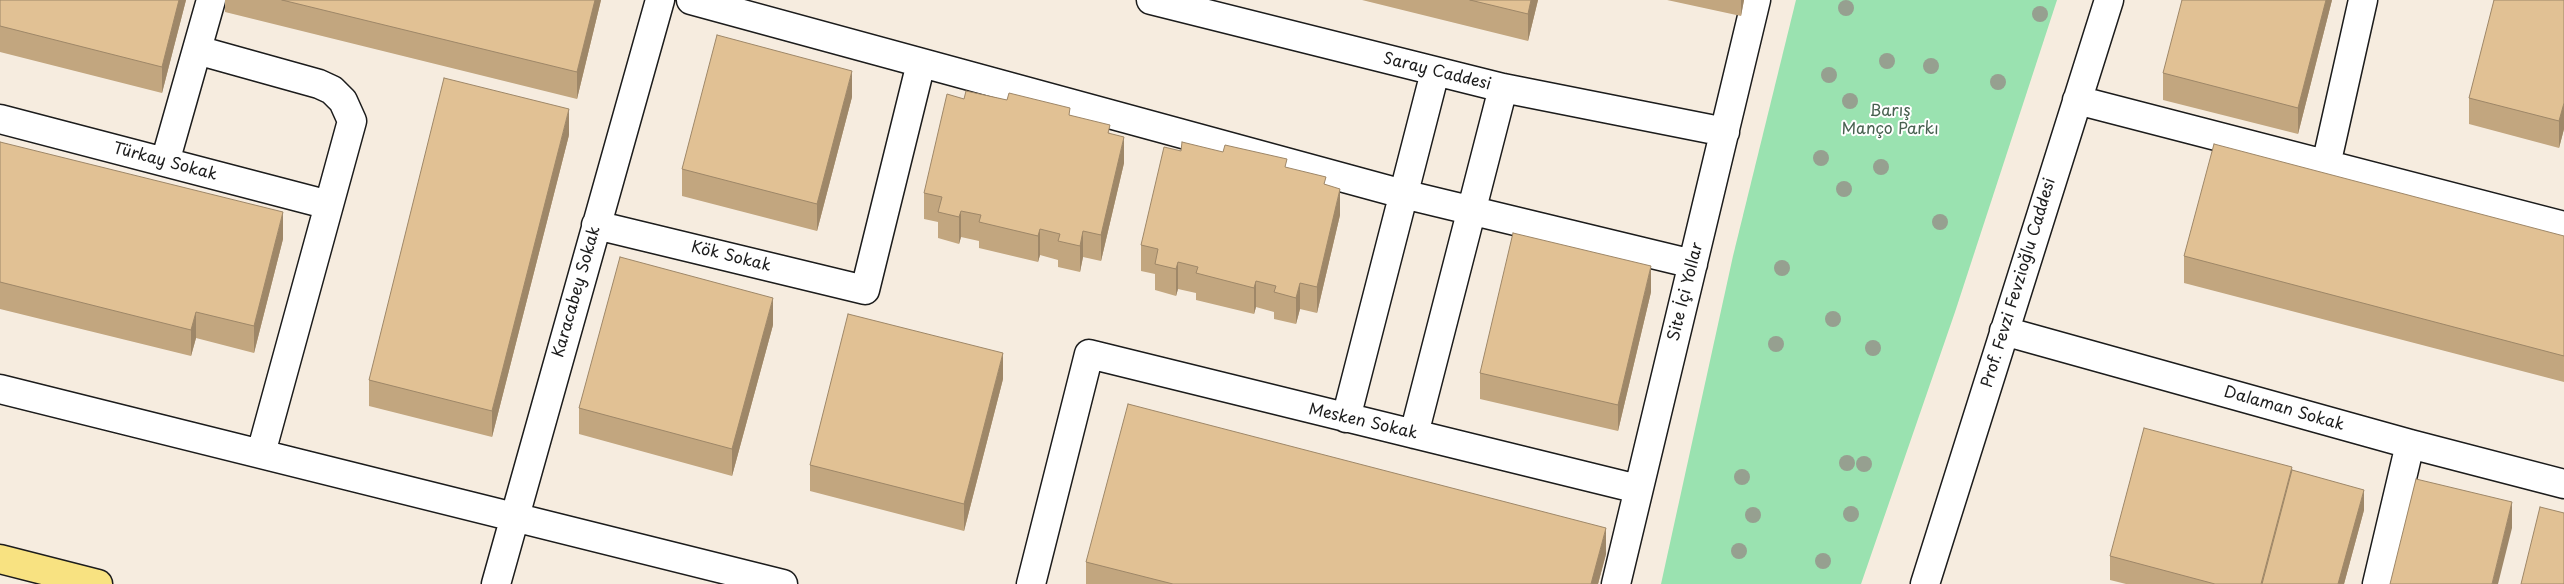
<!DOCTYPE html>
<meta charset="utf-8">
<style>
body{margin:0}
canvas{display:block;background:#f6ecdf}
</style>
<canvas width="2564" height="584"></canvas>
<script>
const ctx = document.querySelector('canvas').getContext('2d');
ctx.lineJoin = 'round';
function fill(path, color) { ctx.fillStyle = color; ctx.fill(path, 'evenodd'); }
const shape = rows => new Path2D(rows.map(r => 'M' + r).join(''));
function strokePath(path, color, width, dash) { ctx.strokeStyle = color; ctx.lineWidth = width; ctx.lineCap = dash ? 'butt' : 'round'; ctx.setLineDash(dash || []); ctx.stroke(path); }
function drawText(font, color, halo, rows, align = 'center') {
  ctx.font = font + ' "Playpen Sans",sans-serif'; ctx.lineWidth = 4; ctx.setLineDash([]); ctx.textBaseline = 'middle'; ctx.strokeStyle = halo; ctx.fillStyle = color; for (const [text, x, y, turn = 0] of rows) {
    ctx.save(); ctx.translate(x, y); ctx.rotate((+turn || 0) * Math.PI / 180); ctx.textAlign = isNaN(turn) ? turn : align; if (halo) ctx.strokeText(text, 0, 0); ctx.fillText(text, 0, 0); ctx.restore();
  }
}
fill(shape([
 [1796,0,2057,0,1955,312,1861,584,1661,584,1733,256]
]), '#9ae2b0');
const minor = shape([
 [691,0,1403,194,1693,264],
 [1151,0,1503,88,1725,132],
 [197,50,319,84,332,90,343,101,352,121,261,453],
 [2077,100,2564,226],
 [0,119,329,205],
 [165,162,211,0],
 [2326,165,2363,0],
 [596,225,865,290,921,63],
 [2004,331,2410,444,2564,484],
 [0,389,783,584],
 [1346,418,1435,72],
 [1414,434,1503,88],
 [496,584,660,0],
 [1031,584,1089,354,1638,489],
 [1616,584,1756,0],
 [1925,584,2109,0],
 [2377,584,2410,444]
]);
const highway = shape([
 [0,559,98,584]
]);
strokePath(minor, '#1c1c1c', 31);
strokePath(highway, '#1c1c1c', 31);
strokePath(minor, '#fff', 28);
strokePath(highway, '#f8e281', 28);
ctx.fillStyle = '#96a090';
for (const [x, y] of [
 [1846,8],
 [2040,14],
 [1887,61],
 [1931,66],
 [1829,75],
 [1998,82],
 [1850,101],
 [1821,158],
 [1881,167],
 [1844,189],
 [1940,222],
 [1782,268],
 [1833,319],
 [1776,344],
 [1873,348],
 [1847,463],
 [1864,464],
 [1742,477],
 [1851,514],
 [1753,515],
 [1739,551],
 [1823,561]
]) { ctx.beginPath(); ctx.arc(x, y, 8, 0, 2 * Math.PI); ctx.fill(); }
fill(shape([
 [0,0,186,0,162,93,0,52],
 [225,0,601,0,577,99,225,12],
 [1362,0,1538,0,1528,41],
 [1667,0,1744,0,1741,16],
 [2332,0,2298,134,2163,100,2163,73],
 [2564,0,2564,129,2559,148,2469,124,2469,98],
 [852,97,817,231,682,196,682,169],
 [1070,115,1110,133,1124,163,1101,261,1083,257,1080,272,1058,267,1058,260,1040,255,1038,262,979,248,979,241,961,237,959,244,938,238,938,222,924,219,924,193],
 [569,135,492,437,369,406,369,380],
 [0,142,283,239,254,353,196,338,191,356,0,309],
 [1181,151,1326,185,1340,215,1317,313,1300,309,1296,324,1274,319,1274,312,1256,307,1254,314,1196,300,1196,293,1178,289,1176,296,1155,290,1155,274,1141,271,1141,245],
 [2564,236,2564,382,2184,283,2184,256],
 [1651,292,1618,431,1480,399,1480,373],
 [773,325,732,476,579,434,579,408],
 [1003,379,964,531,810,491,810,465],
 [2292,470,2364,510,2344,584,2126,584,2110,580,2110,556],
 [1606,554,1598,584,1086,584,1086,562]
]), '#c2a67f');
fill(shape([
 [179,0,186,0,162,93,162,67],
 [595,0,601,0,577,99,577,72],
 [1531,0,1538,0,1528,41,1528,14],
 [1741,0,1744,0,1741,16],
 [2326,0,2332,0,2298,134,2298,108],
 [852,71,852,97,817,231,817,204],
 [2564,103,2564,129,2559,148,2559,121],
 [569,109,569,135,492,437,492,411],
 [1124,137,1124,163,1101,261,1101,235],
 [1340,189,1340,215,1317,313,1317,287],
 [961,211,961,237,959,244,959,217],
 [283,212,283,239,254,353,254,326],
 [1040,229,1040,255,1038,262,1038,236],
 [1083,231,1083,257,1080,272,1080,246],
 [1178,262,1178,289,1176,296,1176,269],
 [1651,266,1651,292,1618,431,1618,405],
 [1256,281,1256,307,1254,314,1254,288],
 [1300,283,1300,309,1296,324,1296,298],
 [773,298,773,325,732,476,732,449],
 [196,312,196,338,191,356,191,330],
 [1003,353,1003,379,964,531,964,504],
 [2364,490,2364,510,2344,584,2338,584],
 [2512,502,2512,528,2498,584,2492,584],
 [1606,528,1606,554,1598,584,1591,584]
]), '#9e8768');
const building = shape([
 [0,0,179,0,162,67,0,26,0,0],
 [282,0,595,0,577,72,282,0],
 [1470,0,1531,0,1528,14,1470,0],
 [2182,0,2326,0,2298,108,2163,73,2182,0],
 [2494,0,2564,0,2564,103,2559,121,2469,98,2494,0],
 [717,35,852,71,817,204,682,169,717,35],
 [444,78,569,109,492,411,369,380,444,78],
 [966,91,1007,100,1009,93,1070,108,1069,115,1110,125,1108,133,1124,137,1101,235,1083,231,1080,246,1058,241,1060,234,1040,229,1038,236,979,222,981,215,961,211,959,217,938,212,942,197,924,193,947,94,964,99,966,91],
 [0,142,283,212,254,326,196,312,191,330,0,282,0,142],
 [1182,142,1223,152,1225,145,1287,159,1285,167,1326,177,1324,184,1340,189,1317,287,1300,283,1296,298,1274,292,1276,286,1256,281,1254,288,1196,273,1198,267,1178,262,1176,269,1155,264,1158,249,1141,245,1164,147,1181,151,1182,142],
 [2214,144,2564,236,2564,356,2184,256,2214,144],
 [1513,233,1651,266,1618,405,1480,373,1513,233],
 [620,257,773,298,732,449,579,408,620,257],
 [848,314,1003,353,964,504,810,465,848,314],
 [1128,404,1606,528,1591,584,1173,584,1086,562,1128,404],
 [2144,428,2292,467,2261,584,2215,584,2110,556,2144,428],
 [2292,470,2364,490,2338,584,2262,584,2292,470],
 [2416,479,2512,502,2492,584,2390,584,2416,479],
 [2540,507,2564,513,2564,584,2521,584,2540,507]
]);
fill(building, '#e1c194');
strokePath(building, '#9e8768', 1);
drawText('16px', '#1c1c1c', '#fff', [
 ["Saray Caddesi",1437,72,14],
 ["Türkay Sokak",165,162,15],
 ["Kök Sokak",731,257,14],
 ["Prof. Fevzi Fevzioğlu Caddesi",2019,283,-73],
 ["Karacabey Sokak",577,292,-74],
 ["Site İçi Yollar",1686,292,-76],
 ["Dalaman Sokak",2284,409,16],
 ["Mesken Sokak",1363,422,13]
]);
drawText('16px', '#486150', '#fff', [
 ["Barış",1890,112],
 ["Manço Parkı",1890,130]
]);
</script>
